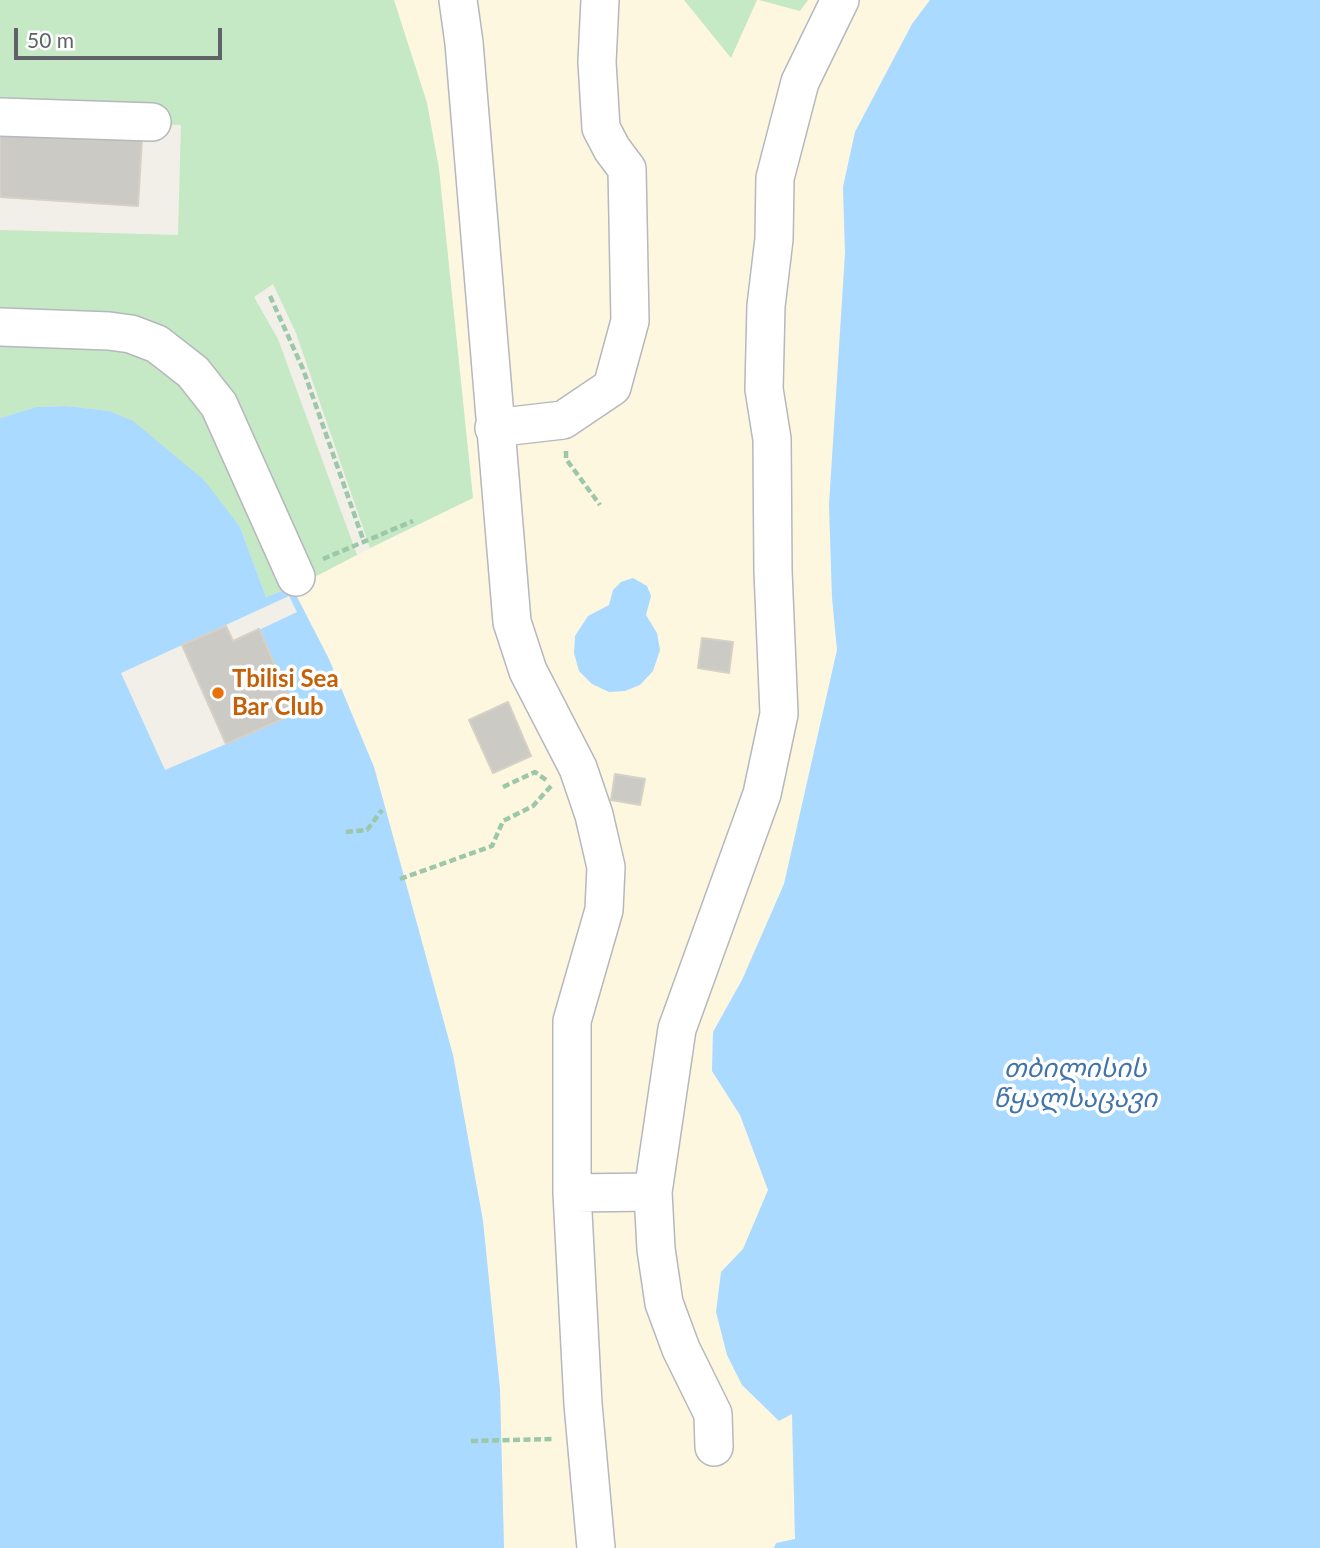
<!DOCTYPE html>
<meta charset="utf-8">
<style>
body{margin:0}
#map{position:relative;width:1320px;height:1548px;overflow:hidden;background:#f1efe8;font-family:Lato,sans-serif}
canvas{display:block}
.scale{position:absolute;left:14px;top:28px;width:208px;height:32px;box-sizing:border-box;border:4px solid #5f6368;border-top:0;padding-left:9px;font-size:21px;line-height:24px;white-space:nowrap;color:#5f6368;-webkit-text-stroke:5px #fff;paint-order:stroke}
</style>
<div id="map">
<canvas width="1320" height="1548"></canvas>
<div class="scale">50 m</div>
</div>
<script>
const ctx = document.querySelector('canvas').getContext('2d');
ctx.lineJoin = 'round';
function fill(path, color) { ctx.fillStyle = color; ctx.fill(path, 'evenodd'); }
const shape = rows => new Path2D(rows.map(r => 'M' + r).join(''));
function strokePath(path, color, width, dash) { ctx.strokeStyle = color; ctx.lineWidth = width; ctx.lineCap = dash ? 'butt' : 'round'; ctx.setLineDash(dash || []); ctx.stroke(path); }
function drawText(font, color, halo, rows, align = 'center') {
  ctx.font = font + ' Lato,"Noto Sans Georgian",sans-serif'; ctx.lineWidth = 7; ctx.setLineDash([]); ctx.textBaseline = 'middle'; ctx.strokeStyle = halo; ctx.fillStyle = color; for (const [text, x, y, turn = 0] of rows) {
    ctx.save(); ctx.translate(x, y); ctx.rotate((+turn || 0) * Math.PI / 180); ctx.textAlign = isNaN(turn) ? turn : align; if (halo) ctx.strokeText(text, 0, 0); ctx.fillText(text, 0, 0); ctx.restore();
  }
}
fill(shape([
 [394,0,930,0,912,24,855,132,843,187,845,253,829,505,832,597,837,650,784,884,742,980,713,1032,712,1071,740,1115,768,1190,743,1249,721,1272,772,1414,778,1420,792,1413,795,1539,776,1543,774,1548,504,1548,500,1389,483,1221,453,1055,374,767,292,587,473,498,439,169,427,103]
]), '#fef7e0');
fill(shape([
 [0,0,394,0,427,103,439,169,473,498,370,548,296,333,273,284,254,297,278,339,357,555,305,582,266,597,240,527,109,411,66,406,36,407,0,418,0,230,178,235,181,125,0,120],
 [684,0,757,0,731,58],
 [759,0,808,0,800,11]
]), '#c5e8c5');
fill(shape([
 [930,0,1320,0,1320,1548,774,1548,776,1543,795,1539,792,1414,779,1421,742,1385,727,1355,716,1312,721,1272,743,1249,768,1190,740,1115,712,1071,713,1032,742,980,784,884,837,650,832,597,829,505,845,253,843,187,855,132,912,24],
 [67,406,109,411,133,421,204,480,240,527,266,597,292,587,329,659,374,767,453,1055,483,1221,500,1389,504,1548,0,1548,0,418,36,407],
 [633,578,647,586,651,596,646,615,657,633,660,650,653,671,640,685,625,691,609,692,592,684,579,671,574,653,575,636,588,616,609,605,613,590,621,582]
]), '#aadaff');
fill(shape([
 [289,596,297,612,259,630,226,744,165,770,121,673]
]), '#f1efe8');
const building = shape([
 [0,130,142,139,138,206,0,197,0,130],
 [226,626,233,641,259,629,296,713,226,744,182,645,226,626],
 [702,638,733,642,729,673,698,668,702,638],
 [508,702,531,756,493,773,469,720,508,702],
 [615,774,645,779,640,805,611,800,615,774]
]);
fill(building, '#cccac5');
strokePath(building, '#d6d1c6', 2);
const minor = shape([
 [458,0,464,43,512,622,528,671,578,768,594,815,606,867,604,910,572,1021,572,1193,583,1404,596,1548],
 [0,117,152,122],
 [0,327,109,331,131,334,157,344,193,372,219,405,296,577],
 [494,428,563,420,612,387,630,321,627,169,612,149,601,128,597,62,600,0],
 [653,1192,656,1249,664,1303,681,1349,713,1414,714,1447],
 [572,1193,653,1192,677,1029,762,794,779,714,773,571,772,439,764,389,766,306,774,239,775,178,800,82,840,0]
]);
strokePath(minor, '#b5b8bc', 40);
strokePath(shape([
 [270,296,303,369,364,542],
 [566,451,566,459,600,505],
 [323,559,413,521],
 [503,787,535,772,546,780],
 [346,832,367,830,382,810],
 [400,879,492,846,503,821,533,806,551,786],
 [471,1441,554,1439]
]), '#9cc7a9', 4.5, [7, 3.5]);
strokePath(minor, '#fff', 37);
for (const [x, y, r, color] of [
 [218,693,7,"#e8710a"]
]) { const dot = new Path2D(); dot.arc(x, y, r, 0, 2 * Math.PI); ctx.fillStyle = color; ctx.fill(dot); strokePath(dot, '#fff', 2.5); }
drawText('bold 24px', '#c56008', '#fff', [
 ["Tbilisi Sea",232,679],
 ["Bar Club",232,707]
], 'left');
drawText('italic 26px', '#4174aa', '#fff', [
 ["თბილისის",1075,1069],
 ["წყალსაცავი",1075,1099]
]);
</script>
